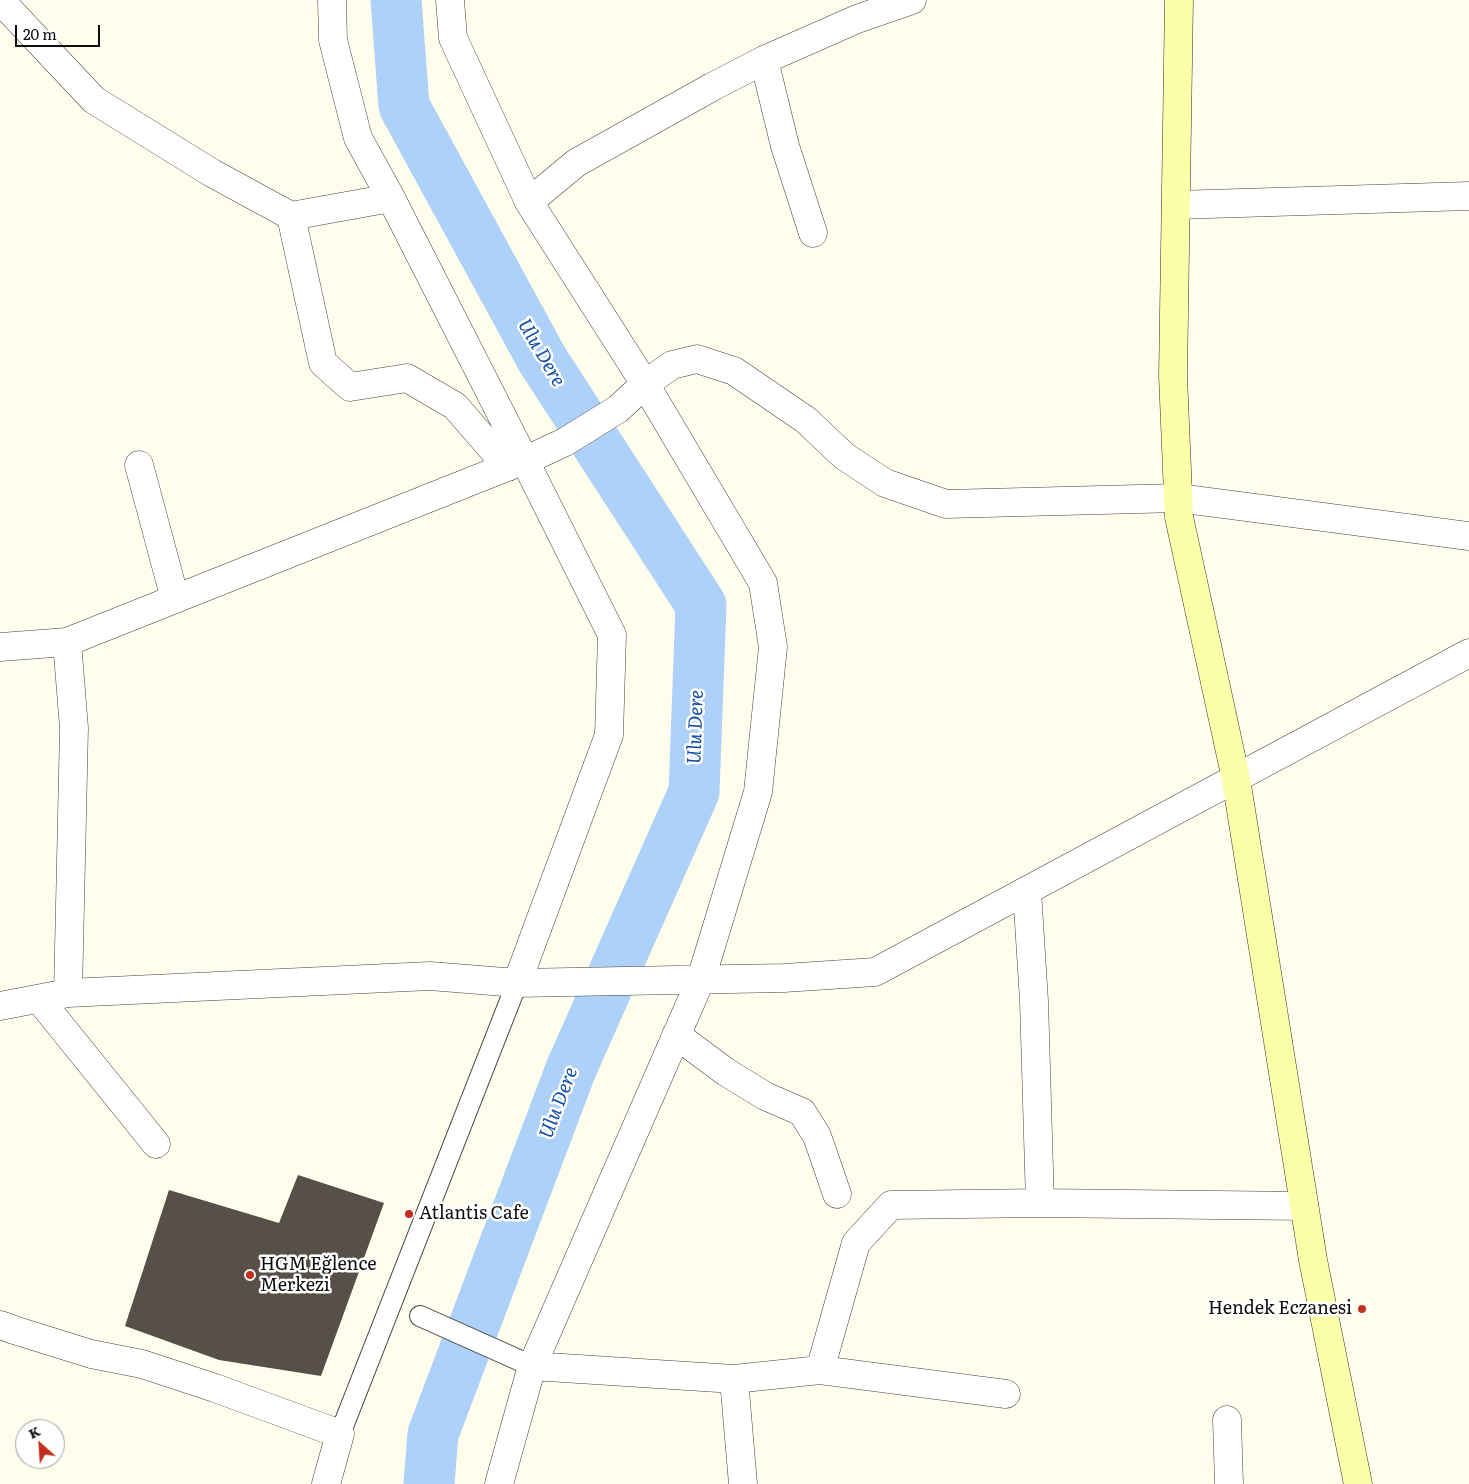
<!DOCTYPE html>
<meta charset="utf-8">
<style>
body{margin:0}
#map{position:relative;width:1469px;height:1484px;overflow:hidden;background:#fffeec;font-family:Literata,serif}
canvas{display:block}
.north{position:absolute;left:15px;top:1419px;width:50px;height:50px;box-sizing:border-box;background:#fff;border:1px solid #9e9e9e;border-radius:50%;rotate:334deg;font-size:14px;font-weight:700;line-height:20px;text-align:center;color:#0d0d0d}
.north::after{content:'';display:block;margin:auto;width:18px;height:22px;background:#c42f1d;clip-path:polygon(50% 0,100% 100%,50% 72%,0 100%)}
.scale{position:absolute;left:15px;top:25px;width:85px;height:22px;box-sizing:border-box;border:2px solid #0d0d0d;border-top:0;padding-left:6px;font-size:15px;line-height:18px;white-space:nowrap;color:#0d0d0d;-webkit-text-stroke:4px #fff;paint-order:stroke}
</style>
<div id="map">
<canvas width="1469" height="1484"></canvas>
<div class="north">K</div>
<div class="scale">20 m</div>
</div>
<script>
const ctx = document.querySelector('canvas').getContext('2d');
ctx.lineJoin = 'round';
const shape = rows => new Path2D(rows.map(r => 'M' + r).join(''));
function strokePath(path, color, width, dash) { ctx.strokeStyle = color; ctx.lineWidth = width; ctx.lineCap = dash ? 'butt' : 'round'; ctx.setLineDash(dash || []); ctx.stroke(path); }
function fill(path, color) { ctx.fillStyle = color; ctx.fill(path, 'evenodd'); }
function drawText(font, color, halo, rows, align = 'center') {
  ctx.font = font + ' Literata,serif'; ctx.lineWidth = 5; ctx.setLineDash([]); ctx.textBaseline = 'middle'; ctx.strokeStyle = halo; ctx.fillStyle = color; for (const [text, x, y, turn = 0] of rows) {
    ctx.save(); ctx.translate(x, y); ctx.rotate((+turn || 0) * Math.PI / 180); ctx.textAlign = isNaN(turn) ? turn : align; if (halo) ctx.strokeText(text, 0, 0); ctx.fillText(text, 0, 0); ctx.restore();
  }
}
strokePath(shape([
 [396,0,404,106,542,359,701,605,694,792,571,1069,433,1434,429,1484]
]), '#aed1f9', 51);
fill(shape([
 [298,1175,384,1203,321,1376,219,1360,125,1326,169,1190,279,1223]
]), '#565048');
const pedestrian = shape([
 [420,1316,532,1366],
 [340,1434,517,983]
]);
const minor = shape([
 [0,0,94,100,212,173,291,216,391,198,525,461,612,635,609,735,517,983],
 [332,0,333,40,358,138,391,198],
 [450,0,453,38,529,202,645,384,763,583,773,647,758,792,701,979,532,1366,734,1379,820,1370,856,1243,891,1205,1040,1203,1304,1206],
 [764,60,785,146,813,233],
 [529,202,576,163,712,87,764,60,857,19,912,0],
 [1176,205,1469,196],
 [291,216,323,363,350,387,407,378,455,406,508,467],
 [139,465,175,599],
 [67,642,537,455,565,442,618,409,645,384,672,365,697,359,734,371,806,420,844,456,885,483,946,504,1178,498,1469,536],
 [0,647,67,642,74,728,68,993],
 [1027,891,1034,1001,1040,1203],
 [39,999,156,1144],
 [0,1006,68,993,430,976,517,983,784,978,875,972,1469,653],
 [676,1035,726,1072,765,1096,802,1112,817,1136,837,1194],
 [0,1325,14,1330,91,1354,142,1364,215,1388,340,1434],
 [820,1370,1006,1394],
 [734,1379,743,1484],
 [1227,1420,1229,1484],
 [326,1484,340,1434],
 [499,1484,532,1366]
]);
const secondary = shape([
 [1179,0,1173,376,1179,517,1236,779,1313,1260,1358,1484]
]);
strokePath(pedestrian, '#404040', 22);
strokePath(minor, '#404040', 29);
strokePath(secondary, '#2f2f2f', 29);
strokePath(pedestrian, '#fff', 20);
strokePath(minor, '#fff', 28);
strokePath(secondary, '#fbffa7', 28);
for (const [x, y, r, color] of [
 [409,1214,5,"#c42f1d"],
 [250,1275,5,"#c42f1d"],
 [1362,1309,5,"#c42f1d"]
]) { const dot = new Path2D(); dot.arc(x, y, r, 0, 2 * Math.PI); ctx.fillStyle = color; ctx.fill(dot); strokePath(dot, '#fff', 2); }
drawText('18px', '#0d0d0d', '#fff', [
 ["Atlantis Cafe",419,1214],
 ["HGM Eğlence",260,1265],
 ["Merkezi",260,1286],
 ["Hendek Eczanesi",1352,1309,"right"]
], 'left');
drawText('italic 19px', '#0f4ca5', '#fff', [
 ["Ulu Dere",541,353,60],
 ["Ulu Dere",696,727,-88],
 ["Ulu Dere",559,1103,-69]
]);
</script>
